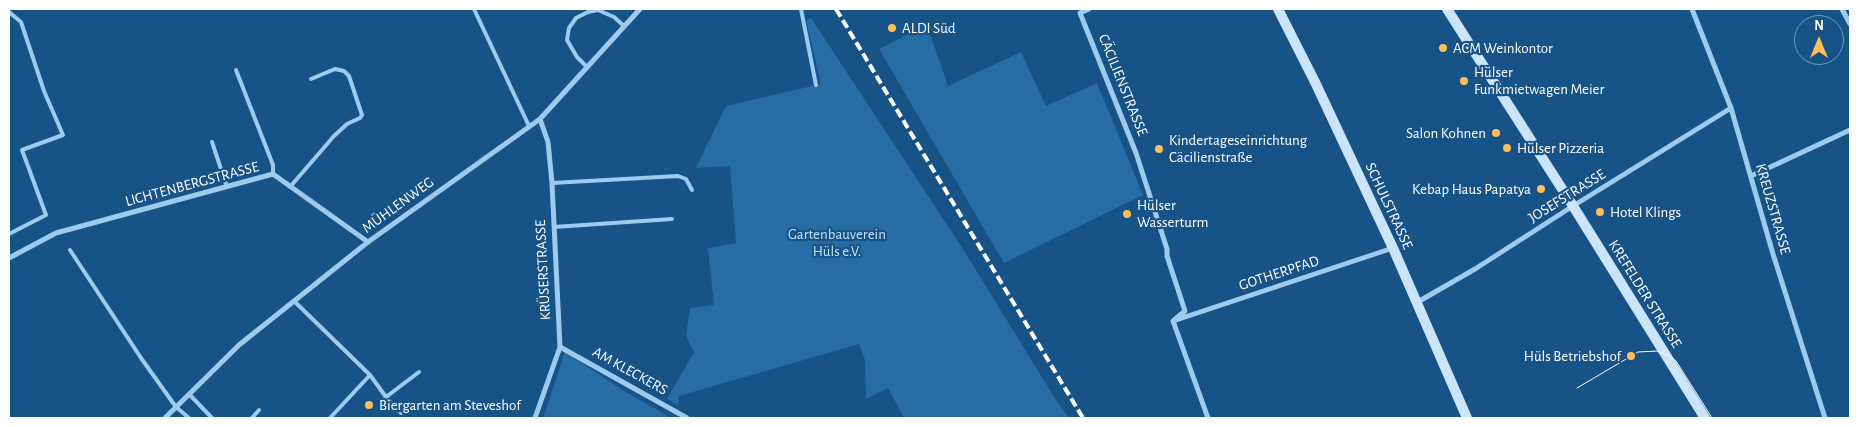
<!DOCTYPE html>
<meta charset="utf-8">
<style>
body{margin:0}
#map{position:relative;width:1859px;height:427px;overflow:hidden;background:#175387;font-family:"Alegreya Sans",sans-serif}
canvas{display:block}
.frame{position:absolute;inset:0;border:10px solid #fff;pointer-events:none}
.north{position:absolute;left:1794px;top:15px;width:50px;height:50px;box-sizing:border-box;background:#175387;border:1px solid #7498b7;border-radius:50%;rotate:0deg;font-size:14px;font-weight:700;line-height:20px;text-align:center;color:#fff}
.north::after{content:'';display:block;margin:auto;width:18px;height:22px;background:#ffbf5a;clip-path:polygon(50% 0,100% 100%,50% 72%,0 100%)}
</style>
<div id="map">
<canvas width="1859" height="427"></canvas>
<div class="frame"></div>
<div class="north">N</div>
</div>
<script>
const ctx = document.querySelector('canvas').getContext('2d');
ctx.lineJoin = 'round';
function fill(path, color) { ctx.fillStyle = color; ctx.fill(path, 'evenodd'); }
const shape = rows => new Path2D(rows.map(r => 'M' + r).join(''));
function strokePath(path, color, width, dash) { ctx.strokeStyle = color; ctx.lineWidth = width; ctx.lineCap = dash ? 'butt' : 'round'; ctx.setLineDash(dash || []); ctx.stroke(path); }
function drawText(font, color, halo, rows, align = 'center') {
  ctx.font = font + ' "Alegreya Sans",sans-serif'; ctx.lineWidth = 4.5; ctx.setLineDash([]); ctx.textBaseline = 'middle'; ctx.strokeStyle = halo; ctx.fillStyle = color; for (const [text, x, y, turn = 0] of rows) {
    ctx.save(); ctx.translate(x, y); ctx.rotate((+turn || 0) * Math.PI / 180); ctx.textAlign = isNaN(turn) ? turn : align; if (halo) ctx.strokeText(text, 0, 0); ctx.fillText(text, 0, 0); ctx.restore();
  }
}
fill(shape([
 [811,18,963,249,1056,400,1069,418,904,418,888,388,866,399,865,360,859,344,679,396,678,405,667,399,694,352,686,336,690,308,714,305,708,248,736,243,730,166,696,168,726,106,821,84,806,20],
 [927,25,948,86,1021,52,1046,106,1097,83,1143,195,1004,263,879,49],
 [565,352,624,391,672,418,543,418]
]), '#266ca5');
strokePath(shape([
 [474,9,529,126],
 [801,9,816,85],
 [587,67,577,57,567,40,569,28,576,18,588,12,598,10,614,17,624,26],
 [236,70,273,165,273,174],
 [212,142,227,187],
 [552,183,678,176,686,179,692,190],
 [290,187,334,136,347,124,360,118,362,115,349,76,344,71,335,69,311,79],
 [554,227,672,219],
 [9,234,46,215,22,150,63,135,44,91,21,22,9,12],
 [70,250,141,358,176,407,189,418],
 [294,301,370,375,386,397,419,372],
 [189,394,212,418],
 [382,404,386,397,401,413],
 [252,418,259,410],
 [330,418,370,375]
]), '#9ecaee', 4);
strokePath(shape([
 [1089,9,1080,13,1136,153,1167,249,1167,256,1185,311,1173,321,1208,418],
 [1692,9,1731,108,1773,254,1825,418],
 [1842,9,1850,24],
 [1751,176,1850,130],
 [9,258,56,233,273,174,368,242],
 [1416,303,1475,269,1573,206,1731,108],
 [1176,320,1393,248],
 [560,347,687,418],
 [165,418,239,345,368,242,540,119,640,9],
 [535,418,560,347,552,183,548,142,540,119]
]), '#9ecaee', 5);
strokePath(shape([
 [1278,9,1316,84,1393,248,1467,418],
 [1447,9,1573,206,1705,418]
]), '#cbe4fa', 10);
strokePath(shape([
 [1577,388,1638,352,1658,351,1669,356,1676,361,1712,418]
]), '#fff', 1);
strokePath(shape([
 [836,9,1083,418]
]), '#fff', 4, [9, 4]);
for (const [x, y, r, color] of [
 [892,28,5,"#ffbf5a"],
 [1443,48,5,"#ffbf5a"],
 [1464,81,5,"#ffbf5a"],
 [1496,133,5,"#ffbf5a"],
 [1507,148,5,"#ffbf5a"],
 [1159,149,5,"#ffbf5a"],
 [1541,189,5,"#ffbf5a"],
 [1600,212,5,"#ffbf5a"],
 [1127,214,5,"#ffbf5a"],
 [1631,356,5,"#ffbf5a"],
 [369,405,5,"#ffbf5a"]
]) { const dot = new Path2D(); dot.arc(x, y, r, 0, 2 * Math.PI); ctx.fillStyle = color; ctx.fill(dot); strokePath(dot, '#175387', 2); }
drawText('15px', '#fff', '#175387', [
 ["ALDI Süd",902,28],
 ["ACM Weinkontor",1453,48],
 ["Hülser",1474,72],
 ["Funkmietwagen Meier",1474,89],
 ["Salon Kohnen",1486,133,"right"],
 ["Kindertageseinrichtung",1169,140],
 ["Cäcilienstraße",1169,157],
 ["Hülser Pizzeria",1517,148],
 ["Kebap Haus Papatya",1531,189,"right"],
 ["Hülser",1137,205],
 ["Wasserturm",1137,222],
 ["Hotel Klings",1610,212],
 ["Hüls Betriebshof",1621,356,"right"],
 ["Biergarten am Steveshof",379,405]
], 'left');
drawText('15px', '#fff', '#175387', [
 ["CÄCILIENSTRASSE",1123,85,68],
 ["LICHTENBERGSTRASSE",192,184,-15],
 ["JOSEFSTRASSE",1567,196,-32],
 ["MÜHLENWEG",398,205,-36],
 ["SCHULSTRASSE",1389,206,65],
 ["KREUZSTRASSE",1773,209,74],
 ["KRÜSERSTRASSE",543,270,-93],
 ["GOTHERPFAD",1279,273,-18],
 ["KREFELDER STRASSE",1645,294,58],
 ["AM KLECKERS",630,371,29]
]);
drawText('15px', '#c3e2fa', '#175387', [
 ["Gartenbauverein",837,234],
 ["Hüls e.V.",837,251]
]);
</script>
